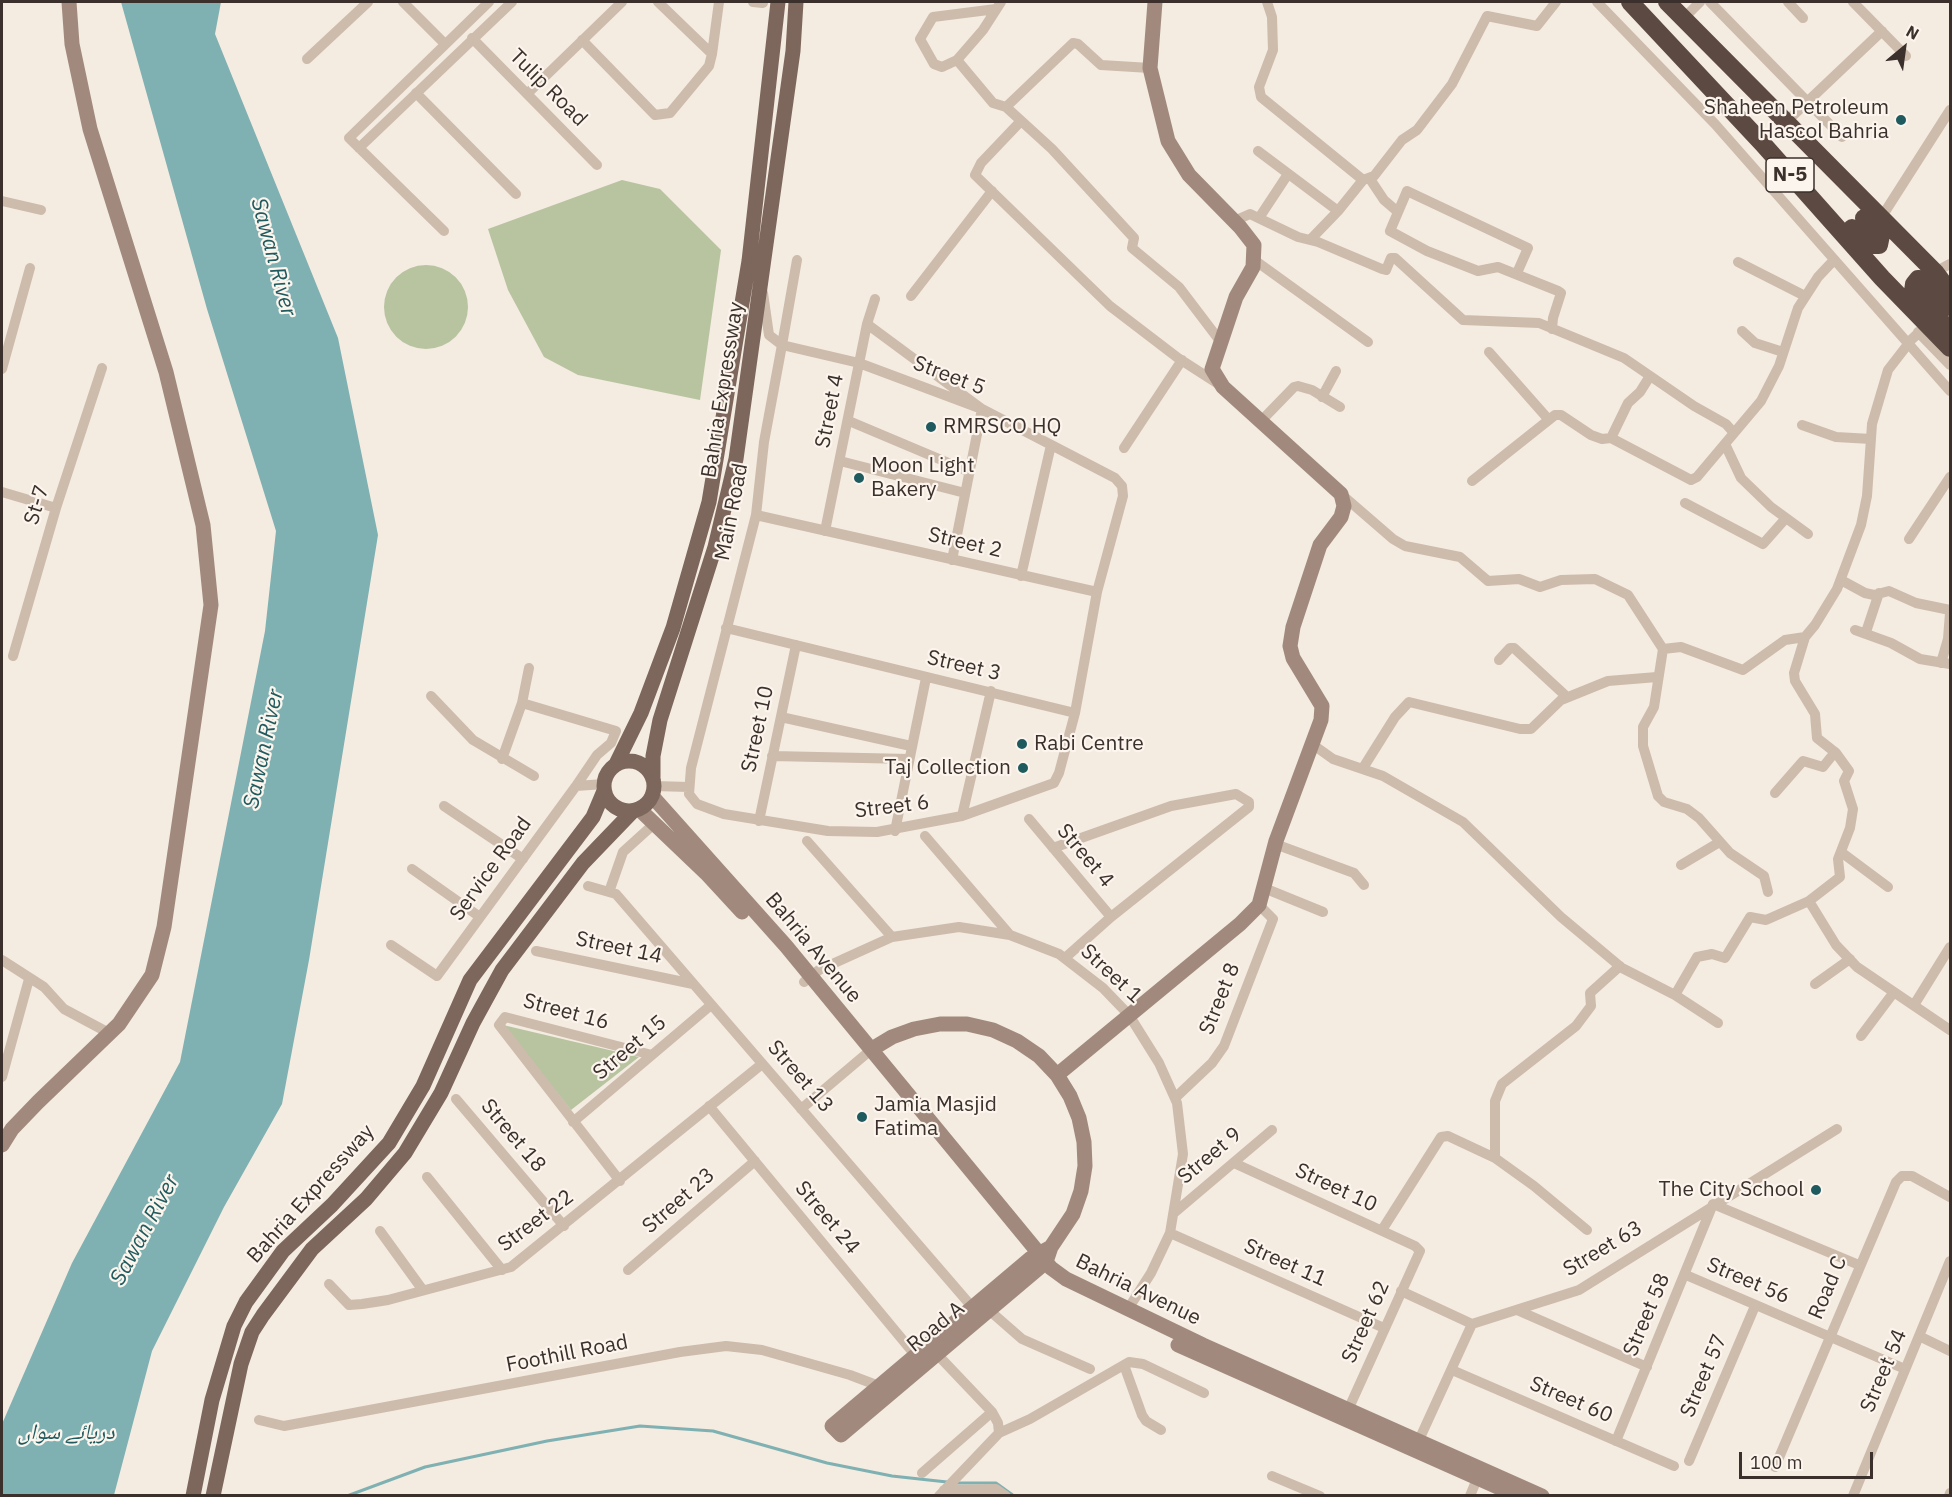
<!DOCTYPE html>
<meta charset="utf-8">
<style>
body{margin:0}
#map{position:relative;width:1952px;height:1497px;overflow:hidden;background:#f4ebe1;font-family:"IBM Plex Sans",sans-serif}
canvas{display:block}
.frame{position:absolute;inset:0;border:3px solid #3b302b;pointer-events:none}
.north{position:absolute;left:1874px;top:18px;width:60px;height:60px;-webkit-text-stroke:4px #fbf5ee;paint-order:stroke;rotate:29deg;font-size:16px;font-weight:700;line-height:24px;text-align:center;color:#3b302b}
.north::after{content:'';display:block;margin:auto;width:21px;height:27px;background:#3b302b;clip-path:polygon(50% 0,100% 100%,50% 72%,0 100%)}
.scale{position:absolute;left:1739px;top:1452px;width:134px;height:27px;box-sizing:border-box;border:3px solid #3b302b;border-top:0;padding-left:8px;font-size:18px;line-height:21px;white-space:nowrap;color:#3b302b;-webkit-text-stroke:4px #fbf5ee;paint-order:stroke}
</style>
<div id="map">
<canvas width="1952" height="1497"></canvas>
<div class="frame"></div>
<div class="north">N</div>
<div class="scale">100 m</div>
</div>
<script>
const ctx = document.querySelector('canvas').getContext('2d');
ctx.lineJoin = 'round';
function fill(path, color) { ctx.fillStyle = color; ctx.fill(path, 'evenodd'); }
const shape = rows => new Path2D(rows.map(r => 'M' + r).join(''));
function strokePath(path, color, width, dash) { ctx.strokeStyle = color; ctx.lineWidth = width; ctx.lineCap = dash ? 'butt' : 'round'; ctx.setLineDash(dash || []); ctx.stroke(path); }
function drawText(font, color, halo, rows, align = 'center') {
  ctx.font = font + ' "IBM Plex Sans","Noto Naskh Arabic",sans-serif'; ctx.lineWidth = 4.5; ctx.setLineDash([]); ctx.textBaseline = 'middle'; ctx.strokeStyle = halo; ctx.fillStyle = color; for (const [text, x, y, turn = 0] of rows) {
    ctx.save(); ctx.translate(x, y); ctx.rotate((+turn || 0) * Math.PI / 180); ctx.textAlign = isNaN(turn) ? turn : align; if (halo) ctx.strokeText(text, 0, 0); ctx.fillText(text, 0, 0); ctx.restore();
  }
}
fill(shape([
 [622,180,660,189,721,250,700,400,578,375,544,357,508,290,488,229],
 '384 307a42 42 0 1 1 84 0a42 42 0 1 1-84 0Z',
 [503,1025,639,1057,571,1110]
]), '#b8c4a0');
fill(shape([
 [121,2,221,2,215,34,338,338,378,535,309,960,282,1104,224,1207,152,1351,114,1495,2,1495,2,1424,72,1263,180,1062,265,631,276,531,207,309]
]), '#7fb0b2');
strokePath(shape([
 [957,1483,996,1483,1014,1496],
 [347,1496,425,1467,547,1441,640,1426,713,1431,827,1463,892,1476,947,1482]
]), '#7fb0b2', 3);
strokePath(shape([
 [403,2,445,44],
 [753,2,763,3],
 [1267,2,1272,17,1273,50,1259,87,1261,97,1363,180],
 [1597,2,1715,124,1950,391],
 [1710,2,1842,137],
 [1788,2,1803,18],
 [1853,2,1906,56],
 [996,9,933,17,920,39,934,64,942,67,957,60,983,30,1001,2],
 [1683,19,1700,2],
 [472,38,597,165],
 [582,40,655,115,670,113,709,66,712,54,658,2],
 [712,54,719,2],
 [307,59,368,2],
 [957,60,993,103,1006,107,1052,149,1134,238,1132,248,1179,287,1220,341],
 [416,93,516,194],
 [527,94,622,2],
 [1006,107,1073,43,1078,44,1101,65,1150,68],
 [1020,122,981,163,975,175,1110,306,1178,358,1220,385],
 [1786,122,1882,31],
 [359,148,512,2],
 [1258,151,1338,211,1310,240],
 [1370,179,1384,200,1398,212],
 [2,201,41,210],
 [1338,211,1363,180,1374,176,1402,140,1417,130,1452,84,1487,16,1537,26,1556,2],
 [1259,218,1288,174],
 [1881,218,1950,110],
 [1234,221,1250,214,1298,237,1318,242,1382,269,1386,270,1391,258,1395,258,1463,320,1539,323,1624,358,1694,406,1726,424,1734,433],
 [444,231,349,138,489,2],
 [1253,259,1368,342],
 [1738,262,1805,296],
 [1935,272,1950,264],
 [1517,273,1528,248,1407,191,1390,231,1427,251,1478,271,1498,267,1558,291,1561,293,1553,318,1552,329],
 [763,293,769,335,782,345,859,363,982,409,1115,478,1122,486,1123,496,1097,592,1075,713,1059,773,1054,783,962,816,877,832,828,831,724,814,697,804,689,794,691,768,756,515,764,442,782,345,797,260],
 [911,296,992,191],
 [867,324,982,409,952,560],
 [1742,331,1755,343,1783,352],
 [1918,332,1950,365],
 [1489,352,1549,420],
 [2,369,30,268],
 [1322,397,1336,371],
 [849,421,970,472],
 [1261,421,1294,387,1298,386,1312,390,1340,407],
 [1802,425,1836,437,1871,439],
 [1611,438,1628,403,1640,392,1650,376],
 [1725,444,1741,478,1771,507,1808,534],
 [1124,448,1182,360],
 [840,461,965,493],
 [1472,481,1555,415,1561,415,1591,435,1602,439,1611,438,1691,480,1697,477,1761,401,1779,366,1798,308,1818,277,1834,260],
 [2,492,56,508],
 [1341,494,1393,539,1405,546,1460,557,1488,581,1519,579,1540,587,1561,580,1595,579,1628,595,1663,649,1654,707,1643,727,1643,746,1658,796,1664,802,1687,809,1699,818,1730,853,1764,876,1768,892],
 [1685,503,1763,544,1786,518],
 [756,515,1097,592],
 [825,531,867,324,875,299],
 [1909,539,1950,477],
 [1021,576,1051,445],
 [1841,580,1865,593,1874,595,1889,591,1916,603,1950,610],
 [726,628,1075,713],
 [1855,630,1891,643,1920,659,1950,664],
 [1866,632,1879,593],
 [1663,649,1681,647,1743,670,1785,640,1805,637,1815,625,1837,589,1861,525,1867,496,1872,424,1888,370,1912,339,1927,325],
 [13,656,56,508,102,368],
 [1499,660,1510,648,1514,648,1567,697],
 [1941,663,1948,639,1950,613],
 [431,696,473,740,534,776],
 [522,703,616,731,611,743,597,755,576,786],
 [781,717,911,746],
 [1312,744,1333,759,1383,776,1463,822,1561,917,1622,968,1675,995,1718,1023],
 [772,756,909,759],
 [502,759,522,703,529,668],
 [1363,768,1395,717,1409,702,1520,729,1531,729,1561,700,1608,681,1657,677],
 [654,786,689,787],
 [1775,793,1803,761,1823,767,1835,752],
 [444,806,523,859],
 [962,816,991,691],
 [1029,819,1111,917],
 [759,821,796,645],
 [895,831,926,678],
 [925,836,1010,935],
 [807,841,892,937],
 [1275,844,1354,873,1364,885],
 [1053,848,1171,806,1236,794,1249,802,1249,807,1111,917,1065,958],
 [1841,852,1888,887],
 [1681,865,1718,843],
 [412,869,480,917],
 [588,886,616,894,973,1308],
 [1264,888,1323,912],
 [609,892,623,852,655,823],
 [1809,901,1836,945,1857,967,1950,1030],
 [391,945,437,976,576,786,604,784],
 [536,951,693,984],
 [2,960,44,987,64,1009,109,1033],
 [804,982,819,970,892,937,959,927,1010,935,1059,954,1103,988,1129,1015,1159,1063,1177,1103,1183,1154,1170,1233,1151,1273,1128,1309],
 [1815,984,1850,959],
 [1675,995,1697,957,1712,954,1725,958,1750,917,1766,920,1809,901,1840,877,1838,859,1850,828,1853,809,1844,781,1849,771,1836,753,1817,738,1815,714,1795,681,1794,673,1805,637],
 [1914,1005,1950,947],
 [1861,1036,1894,992],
 [2,1077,29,979],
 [1175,1098,1212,1063,1224,1046,1273,919,1259,905],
 [456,1099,564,1226],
 [709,1106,916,1356],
 [801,1109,872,1049],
 [573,1122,711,1005],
 [1495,1158,1495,1101,1502,1084,1576,1026,1591,1006,1590,993,1620,966],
 [1234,1163,1415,1246,1420,1251,1348,1410],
 [427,1177,502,1270],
 [620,1181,499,1025,505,1017,652,1055],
 [1174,1213,1272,1130],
 [1382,1230,1441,1137,1448,1136,1495,1158,1534,1186,1587,1230],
 [380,1231,422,1289],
 [1170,1233,1384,1328],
 [628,1270,755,1161],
 [1686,1275,1905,1369],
 [329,1284,349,1305,362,1304,388,1300,511,1267,762,1064],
 [1401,1291,1472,1324],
 [1517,1310,1647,1367],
 [990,1311,1022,1339,1090,1369],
 [1472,1324,1579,1290,1837,1129],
 [1919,1336,1950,1351],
 [934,1351,992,1412,998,1423,999,1433],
 [1124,1365,1142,1415,1146,1421,1161,1430],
 [1452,1370,1674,1466],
 [259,1420,284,1426,680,1352,726,1346,762,1350,850,1375,879,1386],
 [1419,1440,1472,1324],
 [1616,1441,1713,1204,1859,1265],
 [1689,1461,1755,1306],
 [1775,1467,1896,1182,1902,1176,1912,1176,1950,1197],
 [922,1473,992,1412],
 [1272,1476,1320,1496],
 [944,1490,996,1489,1006,1496],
 [939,1496,999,1433,1030,1419,1129,1362,1143,1364,1204,1393],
 [1470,1496,1479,1474],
 [1853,1496,1950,1261],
 [1949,1496,1950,1493]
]), '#cdbbac', 10);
strokePath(shape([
 [652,796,786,946,1051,1268,1066,1279,1203,1345,1542,1496],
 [639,809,706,873,742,912],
 [872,1049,892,1037,914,1029,940,1024,967,1024,993,1030,1017,1041,1039,1056,1057,1075,1070,1096,1079,1118,1084,1142,1085,1166,1081,1191,1073,1214,1051,1247,1046,1262,841,1435,832,1426,1031,1258,1051,1247],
 [1057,1075,1240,924,1259,905,1276,841,1321,720,1322,706,1293,658,1290,646,1293,627,1320,545,1341,517,1344,506,1341,494,1223,387,1212,369,1236,297,1253,267,1254,245,1240,227,1189,175,1168,141,1150,68,1155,2],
 [2,1145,12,1129,38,1102,119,1024,152,975,164,927,211,605,203,525,166,372,90,129,72,44,69,2],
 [1178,1345,1518,1496]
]), '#a18a7d', 15);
strokePath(shape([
 '604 786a25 25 0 1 1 50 0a25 25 0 1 1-50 0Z',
 [616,764,641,713,673,628,709,502,749,261,778,2],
 [653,777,653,756,660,720,715,547,736,459,793,51,796,2],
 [193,1496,212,1400,234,1326,246,1302,283,1251,332,1205,389,1143,423,1086,470,980,593,817,604,791],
 [213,1496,241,1364,252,1332,263,1315,312,1249,366,1199,405,1153,441,1093,473,1023,502,970,583,863,633,811]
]), '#7d675c', 15);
strokePath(shape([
 [1630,2,1762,143,1882,278,1950,348],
 [1667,2,1935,272,1950,292],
 [1852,228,1869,245,1879,245,1881,235,1864,218],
 [1950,307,1926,280,1918,279,1914,284,1913,291,1950,331]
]), '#5c4a42', 18);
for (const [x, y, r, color] of [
 [1901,120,6,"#1f5a5e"],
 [931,427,6,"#1f5a5e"],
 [859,478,6,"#1f5a5e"],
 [1022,744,6,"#1f5a5e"],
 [1023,768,6,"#1f5a5e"],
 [862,1117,6,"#1f5a5e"],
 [1816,1190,6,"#1f5a5e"]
]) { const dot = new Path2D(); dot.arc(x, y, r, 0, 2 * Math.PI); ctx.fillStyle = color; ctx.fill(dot); strokePath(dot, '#fbf5ee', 2); }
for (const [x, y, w] of [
 [1790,175,48]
]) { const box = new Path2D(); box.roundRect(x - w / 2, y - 17, w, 34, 4.5); ctx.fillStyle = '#fbf5ee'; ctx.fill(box); strokePath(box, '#3b302b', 1.5); }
drawText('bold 20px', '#3b302b', null, [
 ["N-5",1790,175]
]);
drawText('21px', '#3b302b', '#fbf5ee', [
 ["Tulip Road",548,88,45],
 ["Street 5",949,376,21],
 ["Bahria Expressway",723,390,-81],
 ["Street 4",830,411,-79],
 ["St-7",37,505,-73],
 ["Main Road",732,512,-79],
 ["Street 2",965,543,13],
 ["Street 3",964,666,13],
 ["Street 10",758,729,-78],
 ["Street 6",892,807,-7],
 ["Street 4",1085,856,50],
 ["Service Road",491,869,-54],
 ["Street 14",619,948,12],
 ["Bahria Avenue",813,948,50],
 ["Street 1",1111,974,43],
 ["Street 8",1220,999,-68],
 ["Street 16",566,1012,15],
 ["Street 15",630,1048,-40],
 ["Street 13",800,1077,49],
 ["Street 18",513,1136,50],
 ["Street 9",1210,1156,-40],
 ["Street 10",1336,1188,25],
 ["Bahria Expressway",311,1194,-48],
 ["Street 23",679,1201,-41],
 ["Street 24",827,1218,50],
 ["Street 22",536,1221,-37],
 ["Street 63",1603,1249,-31],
 ["Street 11",1285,1263,24],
 ["Street 56",1748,1281,23],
 ["Road C",1828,1288,-67],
 ["Bahria Avenue",1138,1290,26],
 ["Street 58",1647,1315,-67],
 ["Street 62",1366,1322,-66],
 ["Road A",936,1327,-39],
 ["Foothill Road",567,1354,-11],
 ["Street 54",1884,1371,-67],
 ["Street 57",1704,1376,-67],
 ["Street 60",1571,1400,23]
]);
drawText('21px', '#3b302b', '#fbf5ee', [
 ["Shaheen Petroleum",1889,108,"right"],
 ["Hascol Bahria",1889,132,"right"],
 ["RMRSCO HQ",943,427],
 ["Moon Light",871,466],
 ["Bakery",871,490],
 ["Rabi Centre",1034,744],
 ["Taj Collection",1011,768,"right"],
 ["Jamia Masjid",874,1105],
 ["Fatima",874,1129],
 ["The City School",1804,1190,"right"]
], 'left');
drawText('italic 22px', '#1f5a5e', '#fbf5ee', [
 ["Sawan River",273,257,75],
 ["Sawan River",264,749,-78],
 ["Sawan River",145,1230,-62],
 ["دریائے سواں",66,1433]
]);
</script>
